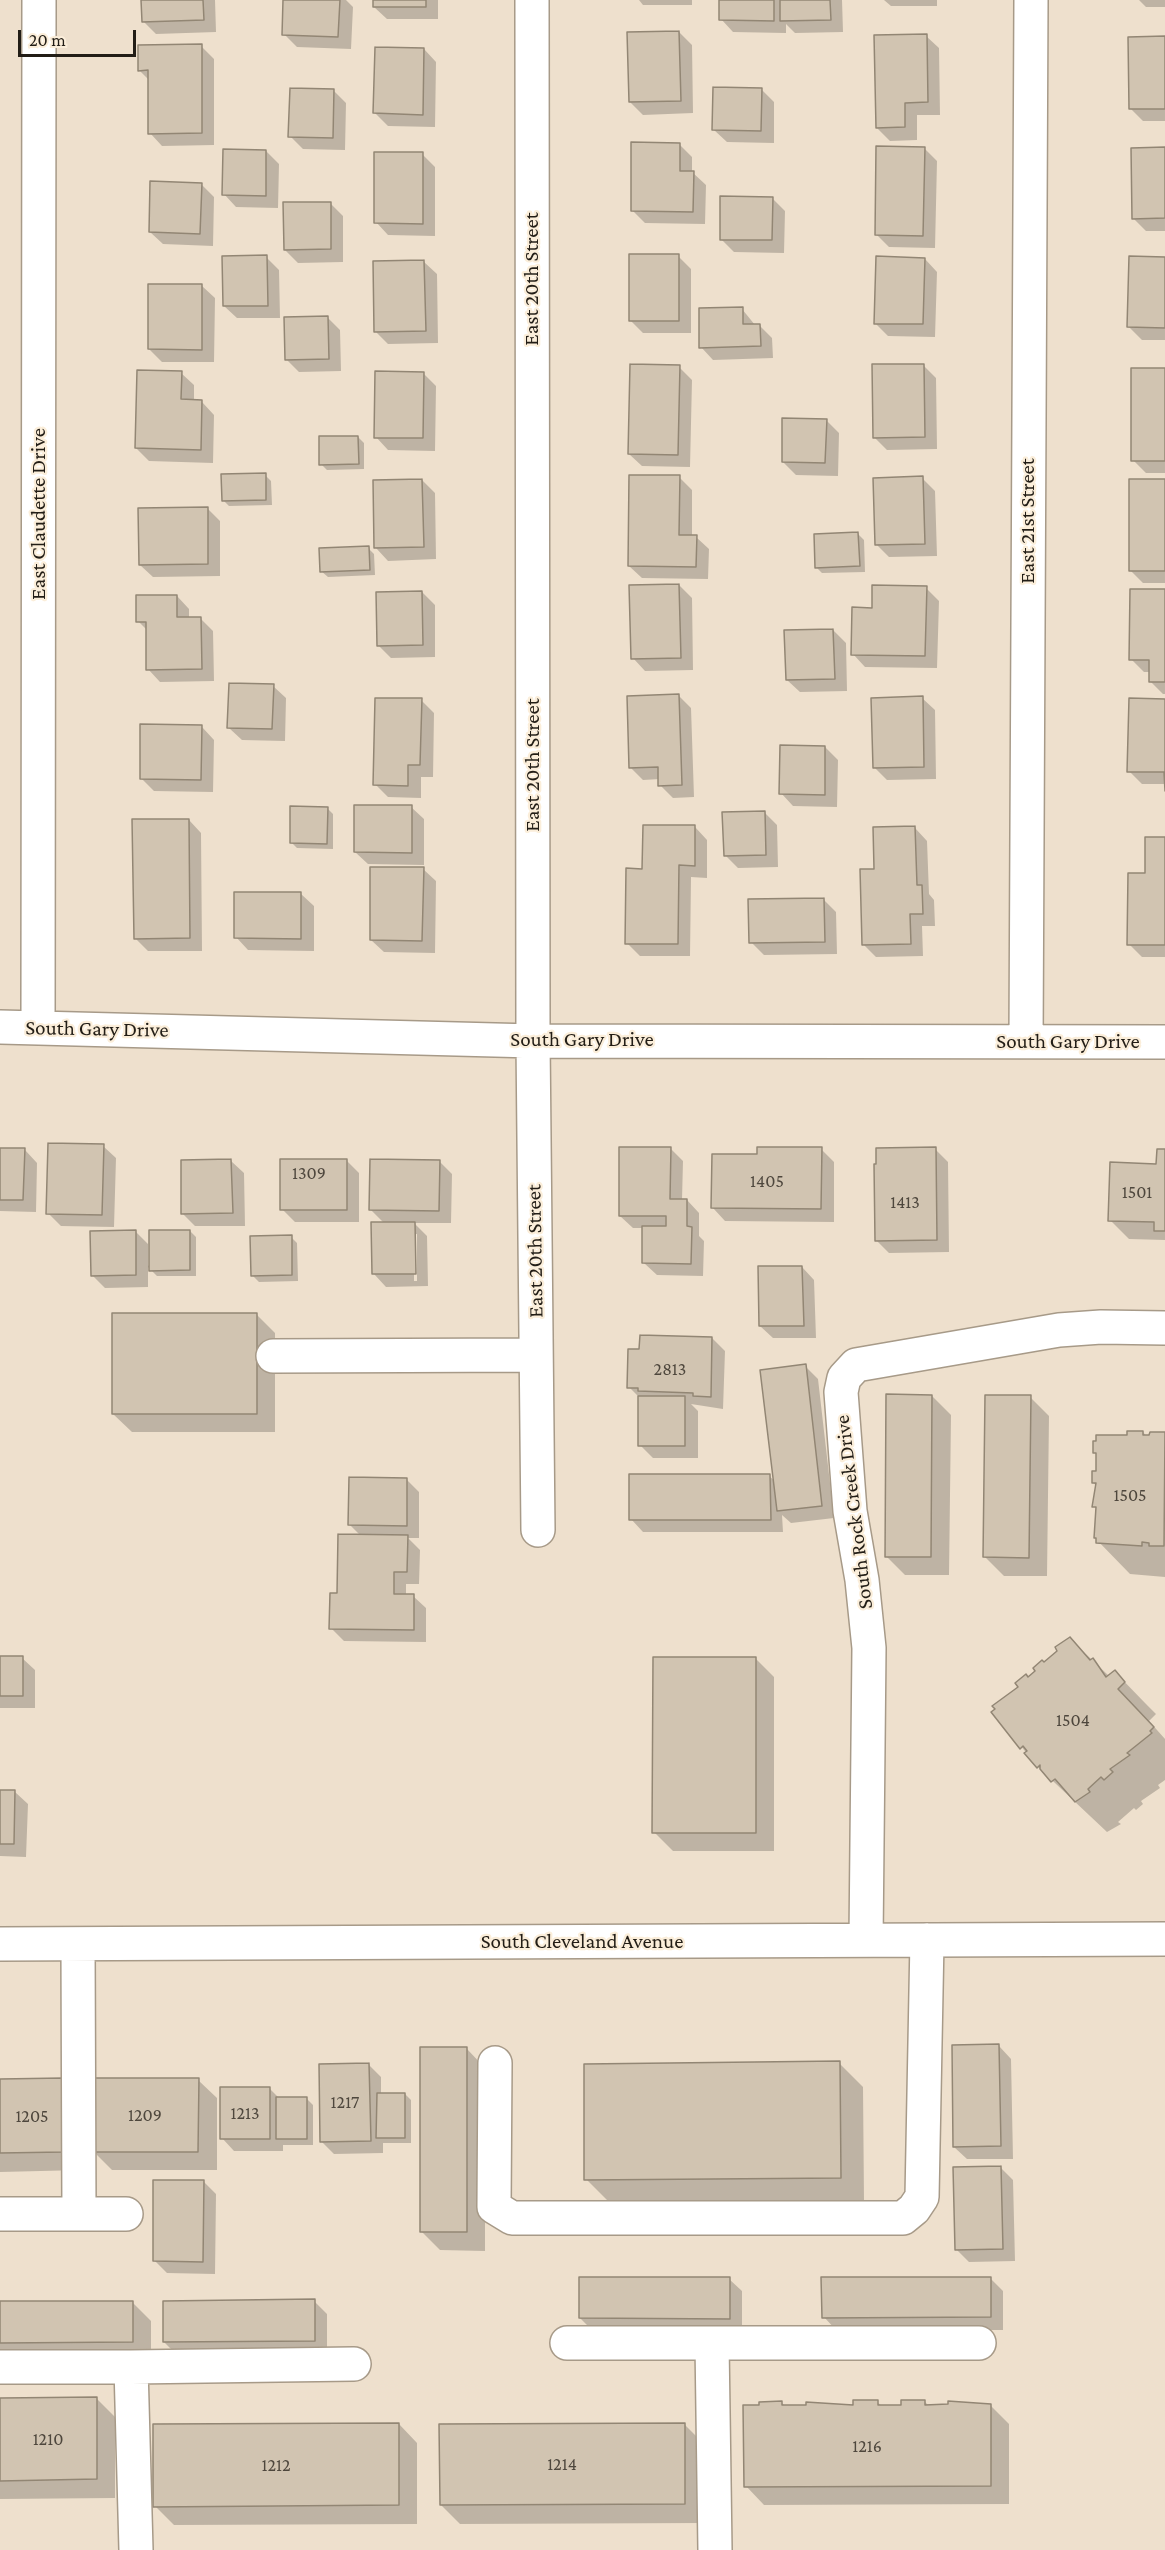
<!DOCTYPE html>
<style>
body{margin:0}
#map{position:relative;width:1165px;height:2550px;overflow:hidden;background:#eee0cd;font-family:"Crimson Pro",serif}
canvas{display:block}
.scale{position:absolute;left:18px;top:30px;width:118px;height:27px;box-sizing:border-box;border:3px solid #221d16;border-top:0;padding-left:8px;font-size:18px;line-height:21px;white-space:nowrap;color:#221d16;-webkit-text-stroke:4px #fbeeda;paint-order:stroke}
</style>
<div id="map">
<canvas width="1165" height="2550"></canvas>
<div class="scale">20 m</div>
</div>
<script>
const ctx = document.querySelector('canvas').getContext('2d');
ctx.lineJoin = 'round';
function fill(path, color) { ctx.fillStyle = color; ctx.fill(path, 'evenodd'); }
const shape = rows => new Path2D(rows.map(r => 'M' + r).join(''));
function strokePath(path, color, width, dash) { ctx.strokeStyle = color; ctx.lineWidth = width; ctx.lineCap = dash ? 'butt' : 'round'; ctx.setLineDash(dash || []); ctx.stroke(path); }
function drawText(font, color, halo, rows, align = 'center') {
  ctx.font = font + ' "Crimson Pro",serif'; ctx.lineWidth = 4.5; ctx.setLineDash([]); ctx.textBaseline = 'middle'; ctx.strokeStyle = halo; ctx.fillStyle = color; for (const [text, x, y, turn = 0] of rows) {
    ctx.save(); ctx.translate(x, y); ctx.rotate((+turn || 0) * Math.PI / 180); ctx.textAlign = isNaN(turn) ? turn : align; if (halo) ctx.strokeText(text, 0, 0); ctx.fillText(text, 0, 0); ctx.restore();
  }
}
fill(shape([
 [143,0,215,0,216,32,156,34,143,21],
 [285,0,346,0,353,7,351,49,297,47,284,34],
 [374,0,438,0,438,19,387,19,374,7],
 [639,0,692,0,692,5,643,5],
 [721,0,842,0,843,32,795,33,786,24,786,33,733,32,721,19],
 [884,0,937,0,937,6,891,6],
 [1139,0,1165,0,1165,7,1146,7],
 [679,32,692,45,693,113,643,115,630,102],
 [926,36,939,48,940,115,917,115,917,140,890,141,877,128],
 [1165,38,1165,121,1143,121,1130,108],
 [201,46,214,59,214,145,162,146,150,133,150,81,139,70],
 [424,49,436,62,435,127,388,126,375,113],
 [761,89,774,102,774,143,727,142,714,130],
 [333,90,346,103,345,150,303,149,290,136],
 [679,144,692,157,692,172,706,185,705,224,645,223,632,210],
 [924,148,937,161,935,248,889,247,876,234],
 [1165,149,1165,231,1146,231,1133,218],
 [266,151,279,164,278,208,236,207,224,194],
 [422,154,435,167,435,236,388,235,376,222],
 [202,185,214,197,213,246,163,244,150,232],
 [772,198,785,211,784,253,734,252,721,239],
 [330,203,343,216,343,262,298,263,285,250],
 [678,256,691,269,691,333,643,333,630,320],
 [266,257,279,270,280,318,237,318,224,306],
 [925,259,937,272,935,337,888,336,875,323],
 [1165,259,1165,340,1142,340,1129,327],
 [424,262,437,274,438,343,388,344,376,332],
 [202,286,215,298,214,362,162,362,149,349],
 [742,309,755,325,759,325,772,338,773,358,713,360,701,347],
 [327,317,340,330,341,371,299,372,286,359],
 [923,365,936,378,937,449,887,450,874,437],
 [679,367,692,380,690,467,642,466,629,454],
 [1165,369,1165,473,1146,473,1133,460],
 [181,373,194,385,194,402,202,402,214,415,213,463,149,461,136,448],
 [423,373,436,386,435,451,388,450,376,437],
 [826,420,839,433,838,476,796,475,783,462],
 [358,437,364,443,364,469,327,470,321,464],
 [265,475,271,481,272,505,229,506,223,500],
 [679,477,692,490,692,536,696,537,709,549,708,579,642,578,629,566],
 [922,478,935,491,937,556,889,557,876,544],
 [422,480,435,493,436,559,388,561,376,548],
 [1165,480,1165,583,1143,583,1130,570],
 [207,508,220,521,220,576,153,577,140,565],
 [858,534,864,540,865,572,822,573,816,567],
 [368,548,374,554,375,575,328,577,321,571],
 [679,585,692,598,693,670,645,671,633,658],
 [926,588,939,601,937,668,865,667,853,654,874,609],
 [1165,591,1165,694,1163,694,1151,682,1151,672,1144,672,1131,659],
 [422,592,435,605,435,657,391,658,378,645],
 [177,596,189,609,189,618,200,618,213,631,214,681,160,682,148,669,147,630,138,621],
 [833,630,846,643,847,691,800,692,787,680],
 [273,686,286,698,285,741,242,740,229,728],
 [678,695,691,708,694,797,673,798,660,785,660,779,643,780,630,767],
 [922,698,935,710,936,779,887,780,874,767],
 [421,700,434,713,433,777,421,777,421,798,388,797,375,784],
 [1165,701,1165,784,1142,784,1129,771],
 [202,727,214,740,213,792,154,791,141,778],
 [825,747,838,760,837,807,793,806,781,793],
 [411,807,424,819,424,865,368,864,355,852],
 [327,808,333,814,333,849,297,848,291,842],
 [764,812,777,825,778,867,738,868,725,855],
 [189,820,201,833,202,951,148,951,135,938],
 [695,827,707,840,707,878,691,877,690,956,640,956,627,943,644,870],
 [915,828,927,841,929,894,934,900,935,926,922,926,923,956,876,957,863,944,876,870],
 [1165,839,1165,957,1142,957,1129,944,1146,874],
 [423,869,436,881,435,953,384,952,371,940],
 [301,894,314,906,314,951,248,950,236,937],
 [823,899,836,912,837,954,764,955,751,942],
 [103,1146,116,1158,114,1227,61,1226,48,1213],
 [670,1148,683,1161,682,1200,687,1200,699,1213,699,1236,704,1241,703,1276,657,1275,644,1263,644,1228,633,1228,620,1216],
 [0,1149,25,1150,37,1163,36,1212,0,1211],
 [821,1149,834,1162,834,1222,725,1221,713,1208,759,1156],
 [935,1149,948,1162,949,1252,889,1253,876,1240],
 [1165,1151,1165,1240,1129,1239,1110,1220,1158,1165],
 [346,1160,359,1173,359,1222,295,1222,282,1209],
 [231,1161,244,1173,245,1226,195,1226,183,1214],
 [439,1161,452,1174,451,1223,414,1223,427,1236,428,1286,386,1287,374,1274,385,1224,370,1209],
 [414,1234,417,1234,417,1281,414,1281],
 [135,1231,148,1244,148,1266,190,1231,196,1237,196,1276,157,1276,148,1267,148,1287,105,1288,92,1275],
 [291,1237,297,1243,298,1281,259,1282,253,1276],
 [802,1267,814,1280,816,1338,773,1338,760,1326],
 [256,1314,275,1333,275,1432,132,1432,113,1414],
 [712,1338,725,1351,723,1409,691,1404,698,1411,698,1458,653,1458,640,1445,640,1398,629,1387],
 [805,1366,818,1379,834,1518,791,1523,782,1515,783,1532,643,1532,631,1519,769,1476,775,1481],
 [932,1396,951,1415,949,1575,905,1575,886,1556],
 [1030,1397,1049,1416,1047,1576,1004,1576,985,1557],
 [1143,1432,1147,1437,1151,1433,1165,1435,1165,1577,1130,1574,1095,1538,1098,1510,1094,1506,1097,1486,1093,1483,1097,1472,1098,1455,1095,1452],
 [406,1479,419,1492,419,1538,408,1538,420,1550,419,1584,406,1584,406,1596,413,1596,426,1608,426,1642,344,1641,331,1628,339,1595,361,1536,350,1525],
 [1070,1639,1109,1676,1115,1672,1146,1704,1156,1714,1149,1721,1165,1739,1165,1780,1158,1785,1160,1788,1141,1801,1143,1804,1136,1810,1134,1808,1118,1822,1121,1824,1107,1832,1038,1767,993,1712],
 [0,1658,22,1658,35,1670,35,1708,0,1708],
 [755,1658,774,1677,774,1851,673,1851,654,1832],
 [0,1791,15,1792,28,1804,26,1857,0,1856],
 [999,2046,1011,2059,1013,2159,967,2159,954,2147],
 [467,2049,485,2068,485,2251,440,2250,421,2231],
 [839,2063,863,2087,864,2201,610,2203,586,2179],
 [368,2064,381,2077,381,2094,405,2094,411,2100,411,2143,383,2143,383,2153,334,2154,321,2141],
 [0,2080,82,2170,0,2172],
 [198,2080,217,2098,217,2170,112,2170,93,2151],
 [270,2089,279,2098,307,2099,313,2105,313,2145,283,2145,283,2151,234,2151,222,2138],
 [1001,2168,1013,2180,1015,2261,969,2262,956,2249],
 [204,2182,216,2194,215,2274,167,2273,154,2260],
 [990,2278,1003,2291,1003,2330,836,2330,824,2317],
 [729,2279,742,2291,742,2331,593,2331,580,2318],
 [314,2301,327,2314,327,2353,177,2355,164,2342],
 [132,2302,151,2321,151,2360,0,2361,0,2303],
 [96,2398,115,2417,115,2498,0,2499,0,2399],
 [877,2402,882,2406,902,2406,925,2402,929,2406,990,2405,1009,2424,1009,2504,764,2505,746,2486,782,2403,786,2407,855,2407],
 [399,2424,417,2443,417,2524,174,2525,155,2506],
 [684,2424,703,2443,704,2523,460,2524,441,2505]
]), '#0003');
const building = shape([
 [141,0,203,0,204,20,142,22,141,0],
 [283,0,340,0,338,37,282,35,283,0],
 [373,0,426,0,426,7,373,7,373,0],
 [719,0,774,0,774,21,719,20,719,0],
 [780,0,830,0,831,20,780,21,780,0],
 [679,31,681,101,629,102,627,32,679,31],
 [927,34,928,102,905,103,905,127,876,128,874,35,927,34],
 [1165,36,1165,109,1129,109,1128,37,1165,36],
 [202,44,202,133,148,134,148,70,138,71,138,45,202,44],
 [375,47,424,48,423,115,373,113,375,47],
 [713,87,762,88,761,131,712,130,713,87],
 [290,88,334,89,333,138,288,137,290,88],
 [631,142,680,143,680,171,694,171,693,212,631,211,631,142],
 [876,146,925,147,923,236,875,235,876,146],
 [1165,147,1165,218,1132,219,1131,148,1165,147],
 [223,149,266,150,266,196,222,195,223,149],
 [374,152,423,152,423,224,374,223,374,152],
 [150,181,202,183,200,234,149,232,150,181],
 [720,196,773,197,772,240,720,240,720,196],
 [283,202,331,202,331,249,284,250,283,202],
 [629,254,679,254,679,321,629,321,629,254],
 [267,255,268,306,223,306,222,256,267,255],
 [876,256,925,258,923,324,874,324,876,256],
 [1129,256,1165,257,1165,328,1127,327,1129,256],
 [424,260,426,331,374,332,373,261,424,260],
 [148,284,202,284,202,350,148,349,148,284],
 [743,307,743,324,760,324,761,346,699,348,699,308,743,307],
 [328,316,329,359,285,360,284,317,328,316],
 [630,364,680,365,678,455,628,454,630,364],
 [872,364,924,364,925,437,873,438,872,364],
 [1131,368,1165,368,1165,461,1131,461,1131,368],
 [137,370,182,371,181,399,202,400,201,450,135,448,137,370],
 [375,371,424,372,423,438,374,438,375,371],
 [782,418,827,419,825,463,782,462,782,418],
 [319,436,358,436,359,464,319,465,319,436],
 [266,473,266,500,222,501,221,474,266,473],
 [629,475,680,475,679,535,697,535,696,567,628,566,629,475],
 [923,476,925,544,875,545,873,478,923,476],
 [422,479,424,547,374,548,373,480,422,479],
 [1129,479,1165,479,1165,571,1129,571,1129,479],
 [208,507,208,564,139,565,138,508,208,507],
 [858,532,860,566,815,568,814,534,858,532],
 [369,546,370,570,320,572,319,548,369,546],
 [679,584,681,658,631,659,629,585,679,584],
 [872,585,927,586,925,656,851,655,852,607,872,608,872,585],
 [1130,589,1165,589,1165,682,1149,682,1149,660,1129,660,1130,589],
 [422,591,423,645,377,646,376,592,422,591],
 [136,595,177,595,177,617,201,617,202,669,146,670,146,622,136,622,136,595],
 [833,629,835,679,786,680,784,630,833,629],
 [229,683,274,684,272,729,227,728,229,683],
 [679,694,682,785,658,786,658,767,629,768,627,696,679,694],
 [923,696,924,767,873,768,871,698,923,696],
 [375,698,422,698,420,765,408,765,408,786,373,785,375,698],
 [1129,698,1165,699,1165,791,1164,772,1127,772,1129,698],
 [140,724,202,725,201,780,140,779,140,724],
 [780,745,825,746,825,795,779,794,780,745],
 [354,805,412,805,412,853,354,852,354,805],
 [290,806,328,807,327,844,290,843,290,806],
 [765,811,766,855,724,856,722,812,765,811],
 [132,819,189,819,190,938,134,939,132,819],
 [643,825,695,825,695,866,679,865,678,944,625,944,626,868,642,869,643,825],
 [915,826,917,885,922,885,923,914,910,914,911,944,862,945,860,869,874,869,873,827,915,826],
 [1145,837,1165,837,1165,945,1127,945,1128,873,1145,873,1145,837],
 [370,867,424,867,422,941,370,940,370,867],
 [234,892,301,892,301,939,234,938,234,892],
 [824,898,825,942,749,943,748,899,824,898],
 [48,1143,104,1144,102,1215,46,1214,48,1143],
 [619,1147,671,1147,670,1199,687,1199,687,1226,692,1227,691,1264,642,1263,642,1226,666,1226,666,1216,619,1216,619,1147],
 [757,1147,822,1147,821,1209,711,1208,712,1154,757,1154,757,1147],
 [936,1147,937,1240,875,1241,874,1164,876,1164,876,1148,936,1147],
 [0,1148,25,1148,23,1200,0,1200,0,1148],
 [1157,1149,1165,1149,1165,1231,1154,1231,1154,1222,1108,1221,1110,1162,1156,1164,1157,1149],
 [231,1159,233,1213,181,1214,181,1160,231,1159],
 [280,1159,347,1159,347,1210,280,1210,280,1159],
 [370,1159,440,1160,439,1211,369,1210,370,1159],
 [371,1222,415,1222,416,1274,372,1274,371,1222],
 [136,1230,136,1275,91,1276,90,1231,136,1230],
 [149,1230,190,1230,190,1270,149,1271,149,1230],
 [292,1235,292,1275,251,1276,250,1236,292,1235],
 [758,1266,802,1266,804,1326,759,1326,758,1266],
 [112,1313,257,1313,257,1414,112,1414,112,1313],
 [640,1335,712,1337,711,1397,693,1396,693,1393,638,1391,638,1388,627,1388,628,1349,639,1349,640,1335],
 [806,1364,822,1506,777,1511,760,1370,806,1364],
 [886,1394,932,1395,931,1557,885,1557,886,1394],
 [985,1395,1031,1395,1029,1558,983,1557,985,1395],
 [638,1396,685,1396,685,1446,638,1446,638,1396],
 [1127,1431,1143,1431,1143,1435,1149,1435,1150,1432,1165,1432,1164,1546,1149,1546,1149,1543,1142,1542,1142,1546,1096,1543,1096,1538,1094,1538,1096,1507,1092,1507,1096,1483,1092,1483,1092,1471,1096,1471,1096,1453,1093,1453,1093,1441,1096,1441,1096,1435,1127,1435,1127,1431],
 [629,1474,770,1474,771,1520,629,1520,629,1474],
 [349,1477,407,1478,407,1526,348,1525,349,1477],
 [338,1534,408,1535,407,1572,394,1572,394,1594,414,1594,414,1630,329,1629,330,1593,337,1593,338,1534],
 [1070,1637,1090,1660,1093,1658,1106,1677,1115,1670,1125,1682,1118,1689,1154,1727,1150,1731,1152,1733,1127,1753,1130,1755,1110,1769,1113,1772,1104,1780,1101,1777,1088,1789,1090,1792,1075,1802,1055,1779,1051,1782,1040,1769,1040,1765,1037,1768,1024,1753,1027,1751,1023,1746,1020,1749,991,1712,995,1709,992,1706,1018,1687,1015,1683,1026,1674,1028,1677,1035,1671,1033,1668,1042,1660,1044,1662,1057,1651,1055,1647,1070,1637],
 [0,1656,23,1656,23,1696,0,1696,0,1656],
 [653,1657,756,1657,756,1833,652,1833,653,1657],
 [0,1790,15,1790,14,1844,0,1844,0,1790],
 [999,2044,1001,2146,953,2147,952,2045,999,2044],
 [420,2047,467,2047,467,2232,420,2232,420,2047],
 [840,2061,841,2178,584,2180,584,2064,840,2061],
 [369,2063,371,2141,320,2142,319,2064,369,2063],
 [63,2078,64,2152,0,2153,0,2079,63,2078],
 [91,2078,199,2078,198,2152,91,2152,91,2078],
 [220,2087,270,2087,270,2139,220,2139,220,2087],
 [377,2093,405,2093,405,2138,376,2138,377,2093],
 [276,2097,307,2097,307,2139,276,2139,276,2097],
 [1001,2166,1003,2249,955,2250,953,2167,1001,2166],
 [153,2180,204,2180,203,2262,153,2261,153,2180],
 [579,2277,730,2277,730,2319,579,2318,579,2277],
 [821,2277,991,2277,991,2317,822,2318,821,2277],
 [315,2299,315,2341,163,2342,163,2301,315,2299],
 [0,2301,133,2301,133,2342,0,2343,0,2301],
 [97,2397,97,2479,0,2481,0,2398,97,2397],
 [853,2400,878,2400,878,2405,901,2405,901,2400,925,2400,925,2405,948,2404,948,2401,991,2404,991,2486,744,2487,743,2405,759,2405,759,2402,782,2401,782,2405,806,2405,806,2402,853,2405,853,2400],
 [399,2423,399,2505,153,2507,153,2424,399,2423],
 [685,2423,685,2504,440,2505,439,2424,685,2423]
]);
fill(building, '#d1c4b1');
strokePath(building, '#928674', 1.5);
const minor = shape([
 [532,0,533,1041,538,1530],
 [0,1027,533,1041,1165,1042],
 [38,1027,39,0],
 [1026,1041,1031,0],
 [273,1356,536,1355],
 [866,1940,869,1648,862,1580,850,1511,841,1392,844,1378,856,1365,1059,1330,1101,1327,1165,1328],
 [0,1944,1165,1939],
 [78,1944,79,2214],
 [495,2063,494,2207,512,2218,903,2218,914,2209,922,2197,927,1940],
 [0,2214,126,2214],
 [567,2343,712,2343,715,2550],
 [712,2343,979,2343],
 [0,2367,131,2367],
 [136,2550,131,2367,354,2364]
]);
strokePath(minor, '#a79a88', 36);
strokePath(minor, '#fff', 33);
drawText('18px', '#4e473d', null, [
 ["1309",309,1173],
 ["1405",767,1181],
 ["1501",1137,1192],
 ["1413",905,1202],
 ["2813",670,1369],
 ["1505",1130,1495],
 ["1504",1073,1720],
 ["1217",345,2102],
 ["1213",245,2113],
 ["1209",145,2115],
 ["1205",32,2116],
 ["1210",48,2439],
 ["1216",867,2446],
 ["1214",562,2464],
 ["1212",276,2465]
]);
drawText('21px', '#221d16', '#fbeeda', [
 ["East 20th Street",532,279,-90],
 ["East Claudette Drive",39,514,-90],
 ["East 21st Street",1028,521,-90],
 ["East 20th Street",533,765,-90],
 ["South Gary Drive",97,1029,1],
 ["South Gary Drive",582,1040],
 ["South Gary Drive",1068,1042],
 ["East 20th Street",535,1251,-91],
 ["South Rock Creek Drive",854,1512,-97],
 ["South Cleveland Avenue",582,1942]
]);
</script>
